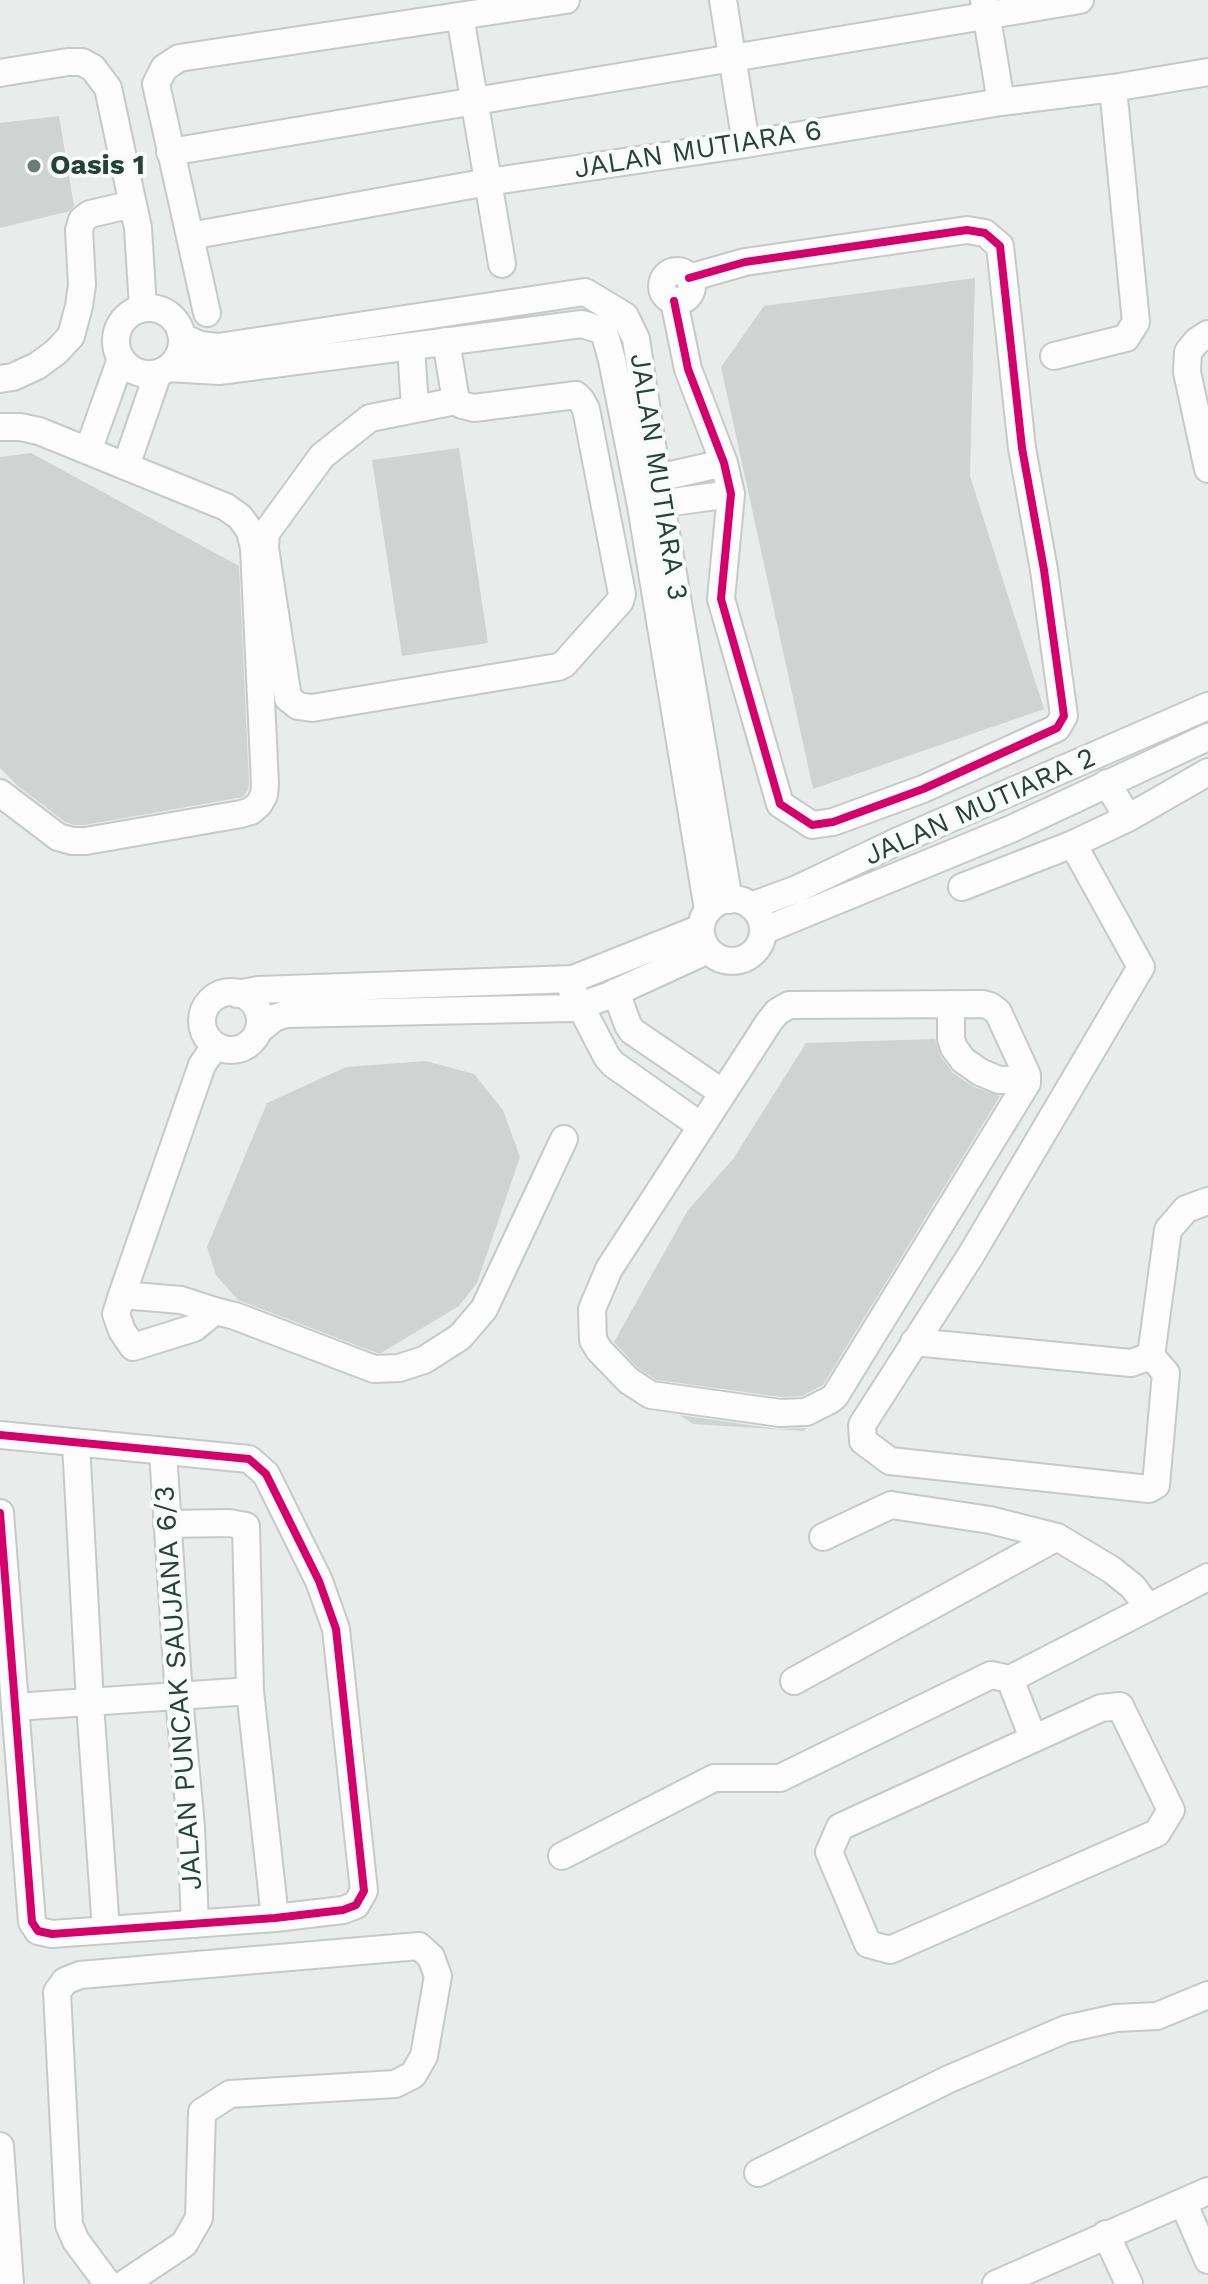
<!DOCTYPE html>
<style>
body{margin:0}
canvas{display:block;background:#e8edeb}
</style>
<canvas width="1208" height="2284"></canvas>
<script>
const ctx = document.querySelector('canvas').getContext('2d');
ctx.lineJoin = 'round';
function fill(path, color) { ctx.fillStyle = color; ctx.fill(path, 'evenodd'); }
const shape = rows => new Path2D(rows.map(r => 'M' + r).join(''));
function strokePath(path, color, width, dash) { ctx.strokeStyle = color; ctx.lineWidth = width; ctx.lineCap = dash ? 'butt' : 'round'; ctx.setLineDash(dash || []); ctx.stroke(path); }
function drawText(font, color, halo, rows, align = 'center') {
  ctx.font = font + ' "Work Sans",sans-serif'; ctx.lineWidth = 8; ctx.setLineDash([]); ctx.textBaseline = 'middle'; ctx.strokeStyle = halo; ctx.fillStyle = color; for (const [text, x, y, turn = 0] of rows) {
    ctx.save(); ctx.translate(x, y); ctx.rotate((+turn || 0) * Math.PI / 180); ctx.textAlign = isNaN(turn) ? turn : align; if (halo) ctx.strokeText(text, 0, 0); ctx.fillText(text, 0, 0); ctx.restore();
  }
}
fill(shape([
 [59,116,74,206,70,211,0,228,0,123],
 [975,278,970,476,1044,709,813,789,721,367,764,306],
 [459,448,488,643,402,656,372,460],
 [31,453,239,566,249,784,248,790,243,797,85,825,74,825,65,822,18,786,0,768,0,457],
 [935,1039,941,1057,953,1073,974,1087,1000,1096,823,1385,802,1396,781,1397,657,1380,639,1369,614,1342,688,1210,733,1159,806,1043],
 [426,1061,474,1074,503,1110,520,1157,477,1283,459,1306,381,1353,377,1353,238,1300,216,1275,207,1247,267,1103,346,1067],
 [679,1415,778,1429,806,1428,804,1431,693,1424]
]), '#cfd4d2');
const minor = shape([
 [723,0,746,144],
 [984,0,1001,102],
 [460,16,502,264],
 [0,73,68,62,82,62,93,68,108,88,138,228,143,308],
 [170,152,1080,0],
 [190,236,488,182,746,144,1001,102,1113,88,1208,72],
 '662 286a15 15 0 1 1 30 0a15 15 0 1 1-30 0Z',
 [674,301,688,369,724,463,731,494,721,599,780,804,812,825,833,822,923,789,1057,728,1064,716,1044,570,1022,448,1000,246,985,233,967,230,745,262,689,278],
 '116 341a33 33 0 1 1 66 0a33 33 0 1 1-66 0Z',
 [207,313,156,84,164,68,179,58,566,0],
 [1208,334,1197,341,1188,352,1187,372,1208,469],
 [182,337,200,345,218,347,585,292,625,316,636,339,661,504,729,900],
 [446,341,456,401,462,405,474,408,576,395,581,400,586,409,622,594,620,601,564,664,558,667,312,708,298,706,288,698,265,548,266,533,322,456,370,418,456,401],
 [411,346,415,408],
 [1054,356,1126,338,1136,322,1113,88],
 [168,368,219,371,582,324,604,331,612,360,641,506,708,910],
 [0,379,13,377,37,366,56,352,71,336,79,306,82,285,79,230,82,220,90,214,133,204],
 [0,427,20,427,39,431,226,507,240,517,250,531,254,548,265,784,264,795,259,804,251,811,241,814,86,841,72,841,58,837,0,793],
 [88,451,121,359],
 [126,466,158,373],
 [640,482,724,463],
 [643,506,731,494],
 [1107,783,1128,818,1208,772],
 [1128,818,1073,844,1141,967,971,1255,862,1425,863,1441,890,1461,1149,1489,1156,1485,1166,1373,1151,1356,1168,1230,1186,1209,1208,1201],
 [962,887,1073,844],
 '701 930a31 31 0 1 1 62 0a31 31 0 1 1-62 0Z',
 [751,906,797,889,896,842,1208,706],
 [763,931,1011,829,1208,737],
 [572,990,607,1057,613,1064,701,1126],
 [616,992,628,1025,632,1031,723,1093],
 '202 1021a29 29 0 1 1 58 0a29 29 0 1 1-58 0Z',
 [237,994,258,990,573,979,701,928],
 [951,1004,951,1039,954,1048,963,1060,980,1072,999,1080,1027,1079],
 [983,1004,990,1006,998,1012,1027,1075,1027,1083,835,1396,830,1400,806,1412,780,1413,651,1395,629,1381,599,1350,593,1340,592,1309,609,1269,769,1022,777,1012,789,1005,983,1004],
 [258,1031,274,1018,286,1014,573,1008,608,996,708,950],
 [122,1295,181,1300,215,1311,194,1328,133,1347,122,1331,116,1314,122,1295,202,1065,215,1046],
 [215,1311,235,1316,374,1369,399,1368,424,1360,460,1337,484,1309,564,1139],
 [914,1342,1131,1363,1151,1356],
 [0,1435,249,1459,266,1474,319,1581,336,1629,364,1891,356,1905,343,1910,275,1918,52,1934,38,1931,32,1922,0,1513],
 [76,1443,90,1703,106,1930],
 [163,1452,179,1697,191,1827,195,1924],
 [167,1524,229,1523,246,1526,250,1691,275,1918],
 [823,1537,891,1505,990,1520,1057,1537],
 [1010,1679,1033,1738],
 [794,1681,1057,1537,1112,1570,1133,1587,1148,1607],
 [1120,1706,1171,1810,1157,1833,890,1950,868,1944,829,1852,840,1827,1101,1708,1120,1706],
 [15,1707,250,1691],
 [562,1856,714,1778,780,1778,991,1675,1010,1679,1208,1577],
 [0,2146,10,2284],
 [758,2173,949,2079,1066,2029,1116,2018,1157,2016,1208,1995],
 [1183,2202,1208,2260],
 [1106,2234,1129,2284],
 [108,2284,76,2241,69,2225,57,1992,65,1981,80,1975,419,1946,431,1957,438,1976,424,2056,413,2075,395,2084,230,2094,202,2112,199,2218,184,2244,124,2284],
 [996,2284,1208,2191]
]);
strokePath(minor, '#c5cac8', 30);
strokePath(minor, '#fcfcfc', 26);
strokePath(shape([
 [674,301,688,369,724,463,731,494,721,599,780,804,812,825,833,822,923,789,1057,728,1064,716,1044,570,1022,448,1000,246,985,233,967,230,745,262,689,278],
 [0,1435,249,1459,266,1474,319,1581,336,1629,364,1891,356,1905,343,1910,275,1918,52,1934,38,1931,32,1922,0,1513]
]), '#d6006c', 8);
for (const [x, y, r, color] of [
 [34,166,8,"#697e78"]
]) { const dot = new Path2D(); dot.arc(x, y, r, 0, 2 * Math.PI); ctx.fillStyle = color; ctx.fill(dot); strokePath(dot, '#f7fbf9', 3); }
drawText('28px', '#24423a', '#f7fbf9', [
 ["JALAN MUTIARA 6",698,150,-9],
 ["JALAN MUTIARA 3",658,477,81],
 ["JALAN MUTIARA 2",980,807,-24],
 ["JALAN PUNCAK SAUJANA 6/3",179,1688,-94]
]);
drawText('bold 28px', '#24423a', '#f7fbf9', [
 ["Oasis 1",50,166]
], 'left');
</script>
